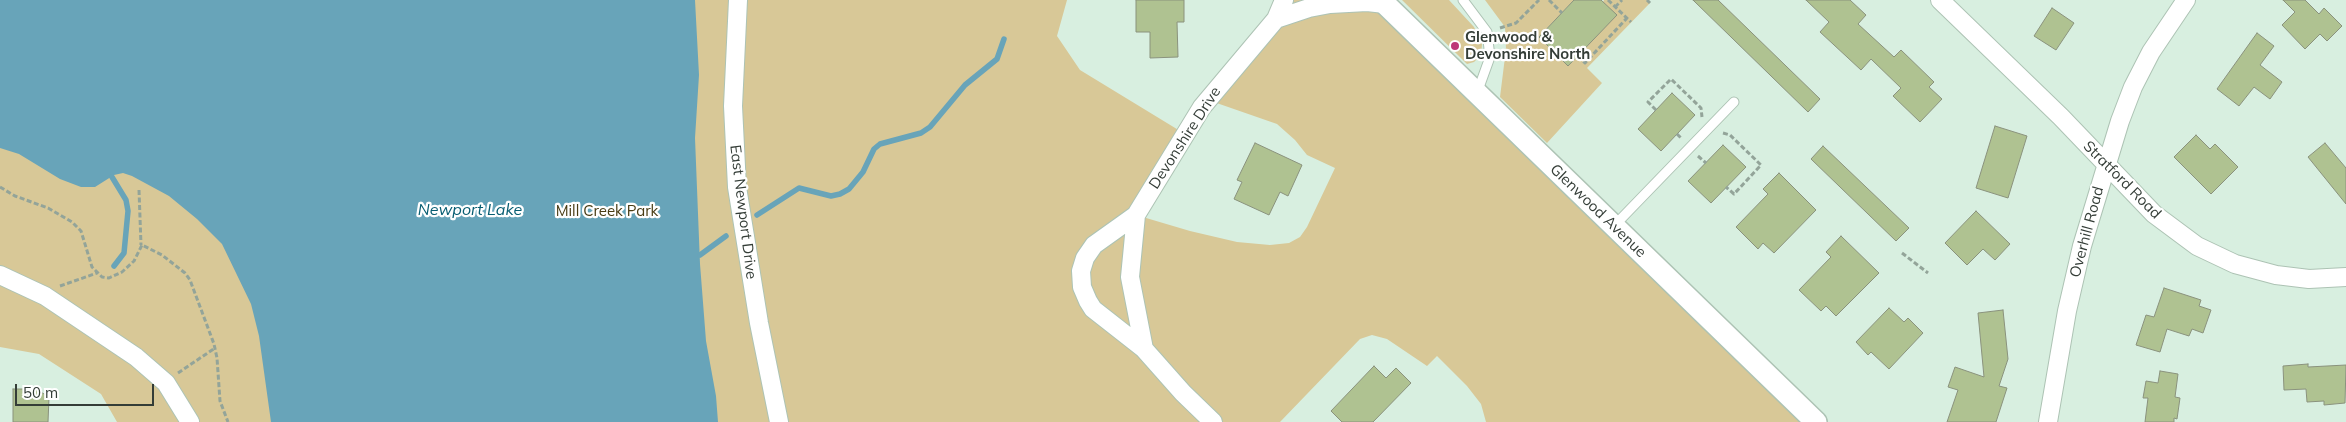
<!DOCTYPE html>
<style>
body{margin:0}
#map{position:relative;width:2346px;height:422px;overflow:hidden;background:#d8efe0;font-family:Mulish,sans-serif}
canvas{display:block}
.scale{position:absolute;left:15px;top:384px;width:139px;height:22px;box-sizing:border-box;border:2px solid #343d37;border-top:0;padding-left:6px;font-size:15px;line-height:18px;white-space:nowrap;color:#343d37;-webkit-text-stroke:4px #fff;paint-order:stroke}
</style>
<div id="map">
<canvas width="2346" height="422"></canvas>
<div class="scale">50 m</div>
</div>
<script>
const ctx = document.querySelector('canvas').getContext('2d');
ctx.lineJoin = 'round';
function fill(path, color) { ctx.fillStyle = color; ctx.fill(path, 'evenodd'); }
const shape = rows => new Path2D(rows.map(r => 'M' + r).join(''));
function strokePath(path, color, width, dash) { ctx.strokeStyle = color; ctx.lineWidth = width; ctx.lineCap = dash ? 'butt' : 'round'; ctx.setLineDash(dash || []); ctx.stroke(path); }
function drawText(font, color, halo, rows, align = 'center') {
  ctx.font = font + ' Mulish,sans-serif'; ctx.lineWidth = 4.5; ctx.setLineDash([]); ctx.textBaseline = 'middle'; ctx.strokeStyle = halo; ctx.fillStyle = color; for (const [text, x, y, turn = 0] of rows) {
    ctx.save(); ctx.translate(x, y); ctx.rotate((+turn || 0) * Math.PI / 180); ctx.textAlign = isNaN(turn) ? turn : align; if (halo) ctx.strokeText(text, 0, 0); ctx.fillText(text, 0, 0); ctx.restore();
  }
}
fill(shape([
 [0,0,1067,0,1057,36,1080,70,1185,134,1136,215,1190,231,1237,242,1270,245,1289,243,1300,237,1307,227,1335,168,1307,155,1295,140,1277,124,1208,100,1284,0,1381,0,1816,422,1486,422,1481,404,1467,386,1437,356,1427,366,1387,339,1372,335,1360,339,1280,422,117,422,101,394,39,354,0,347],
 [1402,0,1449,0,1474,27,1482,44,1481,55,1474,62,1467,64],
 [1485,0,1574,0,1539,37,1568,66,1616,15,1603,2,1604,0,1647,0,1650,3,1587,68,1602,83,1547,143,1500,97,1506,49,1505,27]
]), '#d8c897');
fill(shape([
 [0,0,695,0,699,75,695,138,700,264,706,341,716,396,718,422,271,422,259,336,251,304,222,244,197,219,169,196,132,176,123,173,114,175,95,187,81,187,60,179,19,154,0,148]
]), '#68a4b9');
strokePath(shape([
 [112,177,126,200,128,211,124,253,114,266],
 [757,215,799,188,831,196,840,194,849,189,863,172,874,149,880,144,921,133,930,127,965,85,997,59,1004,39],
 [700,255,726,236]
]), '#68a4b9', 5.5);
const building = shape([
 [1136,0,1184,0,1184,22,1177,22,1178,57,1150,58,1150,32,1136,32,1136,0],
 [1574,0,1601,0,1617,15,1568,66,1539,37,1574,0],
 [1693,0,1718,0,1820,99,1808,112,1693,0],
 [1806,0,1850,0,1866,15,1858,24,1894,57,1901,50,1934,82,1929,87,1942,99,1920,122,1893,96,1901,88,1871,59,1861,70,1820,32,1829,22,1806,0],
 [2283,0,2305,0,2319,14,2324,8,2342,26,2327,41,2320,34,2305,49,2282,25,2295,12,2283,0],
 [2052,8,2074,23,2056,50,2034,36,2052,8],
 [2257,33,2274,46,2260,65,2282,82,2270,99,2254,87,2239,106,2217,89,2257,33],
 [1672,93,1695,115,1661,151,1638,129,1672,93],
 [1995,126,2027,136,2008,198,1976,188,1995,126],
 [2196,135,2210,149,2215,144,2238,167,2211,194,2174,157,2196,135],
 [1255,143,1302,165,1288,196,1280,192,1269,215,1234,199,1242,182,1237,180,1255,143],
 [2325,143,2346,168,2346,204,2308,157,2325,143],
 [1723,145,1746,167,1711,203,1688,181,1723,145],
 [1823,146,1909,228,1896,241,1811,159,1823,146],
 [1779,173,1816,210,1774,253,1763,243,1758,249,1736,227,1768,194,1763,189,1779,173],
 [1976,211,2010,244,1995,260,1983,249,1967,265,1945,243,1976,211],
 [1841,236,1879,273,1836,316,1826,306,1821,311,1799,290,1831,257,1826,252,1841,236],
 [2164,288,2201,300,2199,306,2211,310,2203,333,2192,329,2189,336,2167,329,2160,352,2136,345,2146,315,2154,317,2164,288],
 [1889,308,1904,322,1908,318,1923,333,1889,369,1871,352,1868,355,1856,342,1889,308],
 [2003,310,2008,359,1999,386,2007,388,1996,422,1947,422,1958,390,1948,387,1955,367,1984,377,1978,313,2003,310],
 [2308,364,2308,367,2346,365,2345,403,2324,405,2324,401,2307,402,2306,389,2284,390,2283,366,2308,364],
 [1374,366,1386,378,1396,368,1411,383,1373,422,1342,422,1331,411,1374,366],
 [2160,371,2178,374,2175,397,2180,398,2177,419,2174,418,2174,422,2145,422,2148,398,2143,398,2146,381,2158,383,2160,371],
 [13,389,36,389,49,397,48,422,13,422,13,389]
]);
fill(building, '#afc291');
strokePath(building, '#8a927d', 1);
const service = shape([
 [1463,0,1487,32,1490,57,1477,93],
 [1614,226,1734,102]
]);
const minor = shape([
 [738,0,733,106,737,187,759,323,779,422],
 [1940,0,2061,117,2154,214,2197,246,2235,264,2276,275,2309,279,2346,277],
 [1276,19,1309,8,1330,4,1367,2,1385,4],
 [1136,215,1094,245,1085,258,1081,271,1082,287,1088,301,1093,309,1144,349],
 [0,275,45,296,136,357,166,383,190,422],
 [1213,422,1183,393,1144,349,1130,277,1136,215,1202,107,1276,19,1284,0],
 [2048,422,2067,311,2082,246,2120,121,2133,87,2151,52,2186,0]
]);
const tertiary = shape([
 [1381,0,1816,422]
]);
strokePath(service, '#adc3b4', 11);
strokePath(minor, '#adc3b4', 20);
strokePath(tertiary, '#adc3b4', 24);
strokePath(shape([
 [1549,0,1562,13],
 [1608,0,1631,22],
 [1647,0,1650,3],
 [1615,7,1622,0],
 [1500,28,1516,23,1539,0],
 [1578,56,1585,63,1627,18],
 [1656,110,1648,102,1671,79,1701,108,1702,117],
 [1723,133,1730,135,1761,165,1734,194,1726,187],
 [1677,134,1682,139],
 [1698,156,1706,163],
 [0,187,15,196,48,208,72,222,81,231,92,267,102,277,109,278,122,272,134,261,142,245,162,255,185,273,190,280,214,344,217,358,220,401,228,422],
 [139,190,141,245],
 [1902,253,1928,273],
 [60,286,97,273],
 [178,373,215,348]
]), '#93a499', 3, [5, 2.5]);
strokePath(service, '#fff', 9);
strokePath(minor, '#fff', 18);
strokePath(tertiary, '#fff', 21);
for (const [x, y, r, color] of [
 [1455,46,5,"#bd3677"]
]) { const dot = new Path2D(); dot.arc(x, y, r, 0, 2 * Math.PI); ctx.fillStyle = color; ctx.fill(dot); strokePath(dot, '#fff', 2); }
drawText('bold 15px', '#343d37', '#fff', [
 ["Glenwood &",1465,37],
 ["Devonshire North",1465,54]
], 'left');
drawText('15px', '#343d37', '#fff', [
 ["Devonshire Drive",1185,138,-57],
 ["Stratford Road",2122,180,45],
 ["Glenwood Avenue",1598,211,44],
 ["East Newport Drive",743,212,83],
 ["Overhill Road",2087,232,-75]
]);
drawText('15px', '#493c14', '#fff', [
 ["Mill Creek Park",607,211]
]);
drawText('italic 16px', '#075d72', '#fff', [
 ["Newport Lake",470,210]
]);
</script>
